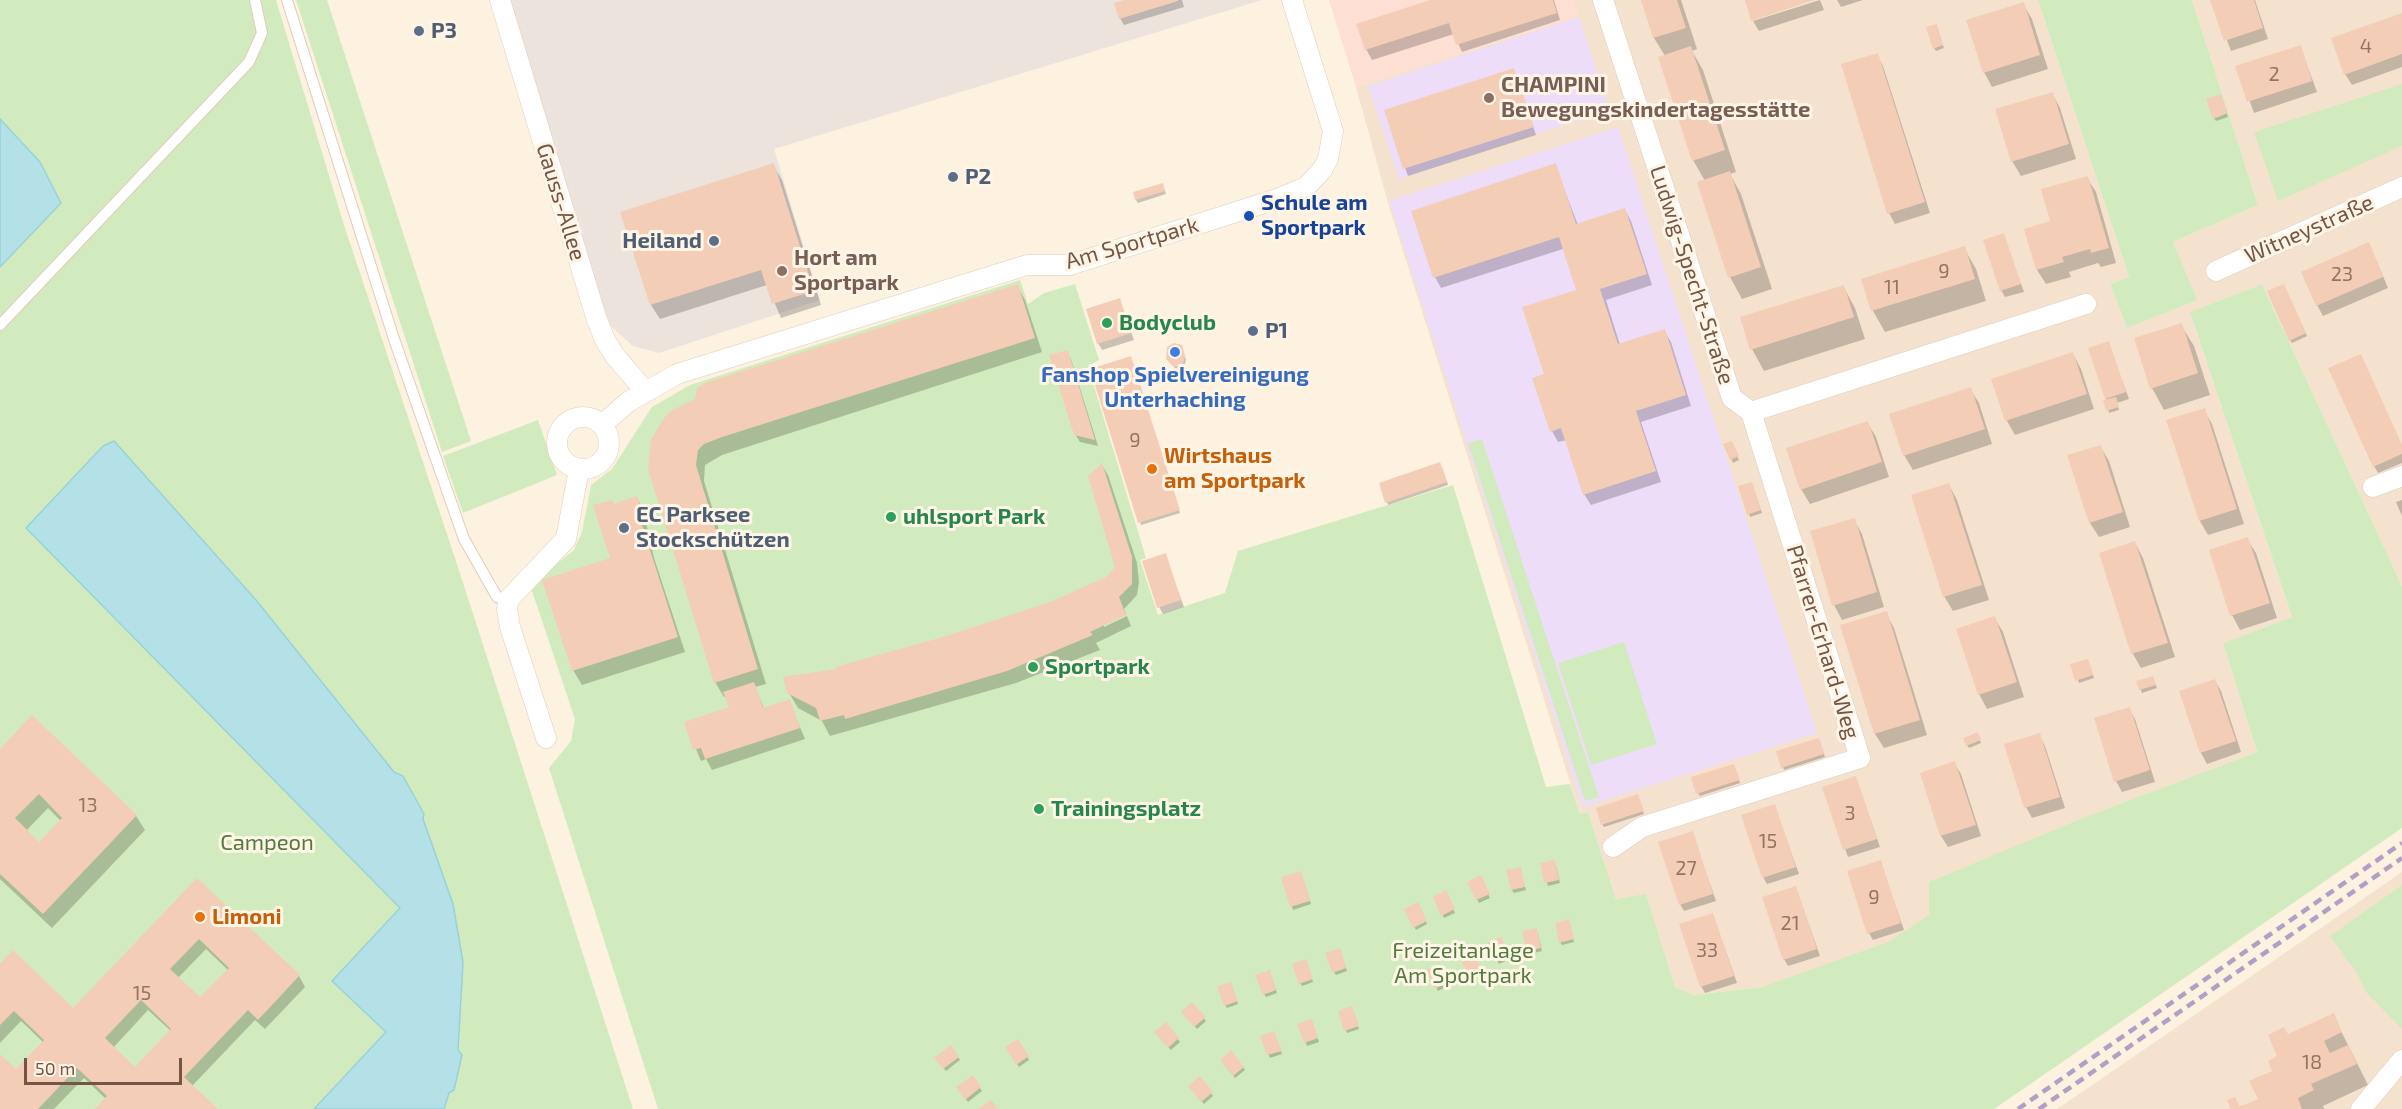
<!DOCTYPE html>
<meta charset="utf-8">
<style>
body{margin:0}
#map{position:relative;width:2402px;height:1109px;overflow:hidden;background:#fdf1e0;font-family:"Exo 2",sans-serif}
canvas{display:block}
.scale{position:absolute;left:24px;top:1058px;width:158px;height:27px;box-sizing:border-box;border:3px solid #755646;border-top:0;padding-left:8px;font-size:18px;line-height:21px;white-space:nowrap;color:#755646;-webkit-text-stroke:4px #fff5e7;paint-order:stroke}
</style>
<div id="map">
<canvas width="2402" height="1109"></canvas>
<div class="scale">50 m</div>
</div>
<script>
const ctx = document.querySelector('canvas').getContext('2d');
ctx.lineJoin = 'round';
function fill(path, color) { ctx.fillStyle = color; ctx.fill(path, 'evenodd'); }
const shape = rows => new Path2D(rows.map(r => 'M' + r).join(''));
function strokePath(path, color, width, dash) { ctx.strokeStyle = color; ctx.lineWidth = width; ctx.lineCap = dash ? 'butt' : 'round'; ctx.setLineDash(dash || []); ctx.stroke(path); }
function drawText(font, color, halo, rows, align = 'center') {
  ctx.font = font + ' "Exo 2",sans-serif'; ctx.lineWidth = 6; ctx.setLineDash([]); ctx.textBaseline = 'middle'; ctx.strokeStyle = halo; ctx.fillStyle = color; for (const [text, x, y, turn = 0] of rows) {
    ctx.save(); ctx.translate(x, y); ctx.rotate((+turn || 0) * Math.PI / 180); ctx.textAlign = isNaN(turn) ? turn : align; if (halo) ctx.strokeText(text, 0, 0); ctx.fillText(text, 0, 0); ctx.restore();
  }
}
fill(shape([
 [1573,0,2038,0,2129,277,2110,284,2127,328,2173,242,2258,205,2192,0,2402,0,2402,586,2262,284,2190,312,2292,617,2223,643,2257,752,2090,815,1888,942,1856,956,1762,987,1693,995,1675,987,1646,895,1616,899,1588,812,1580,814,1388,203,1356,87,1578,16],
 [2402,872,2402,1109,2057,1109,2237,986]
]), '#f5e2ce');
fill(shape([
 [1329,0,1573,0,1579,16,1356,87]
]), '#fedfd3');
fill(shape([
 [508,0,1262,0,774,149,820,300,659,353,633,346,603,319]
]), '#ebe3dc');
fill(shape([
 [1579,17,1609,110,1399,179,1368,86],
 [1618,127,1817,733,1583,807,1389,201]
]), '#eeddf9');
fill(shape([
 [0,0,276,0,343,222,454,555,633,1109,0,1109],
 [296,0,327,0,471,441,442,452],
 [2038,0,2192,0,2258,205,2173,242,2197,300,2127,328,2110,284,2129,277],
 [2402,84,2402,146,2278,201,2254,132],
 [1020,280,1028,304,1044,293,1075,284,1099,360,1088,366,1146,558,1140,560,1158,615,1225,593,1238,551,1453,485,1546,787,1570,784,1580,814,1588,812,1616,899,1646,894,1675,987,1693,995,1762,987,1888,942,1929,915,1929,882,2090,815,2257,752,2223,643,2292,617,2190,312,2262,284,2402,586,2402,828,1994,1109,658,1109,549,768,571,741,575,719,530,585,574,550,582,532,591,485,612,469,652,407,690,385],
 [538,420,557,475,463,513,443,456],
 [1482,439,1599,797,1585,801,1468,443],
 [1624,642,1657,744,1591,765,1558,663],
 [2402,885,2402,1029,2366,992,2357,973,2330,936]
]), '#d2ebbe');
const water = shape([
 [0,119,40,162,61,203,0,267,0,119],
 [114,441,256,600,394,772,403,776,424,814,423,819,453,904,463,962,458,1050,462,1055,454,1090,449,1093,444,1109,314,1109,386,1032,332,981,400,908,26,528,103,446,114,441]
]);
fill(water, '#b4e1e7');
strokePath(water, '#9ad1d9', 1.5);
fill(shape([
 [1129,0,1182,0,1184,7,1124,25,1120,18],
 [1434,0,1554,0,1560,20,1462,52,1454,34,1372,60,1366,49],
 [1642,0,1681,0,1697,49,1692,51,1703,70,1736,172,1730,174,1741,194,1772,289,1742,299,1730,277,1705,181,1693,160,1665,56,1654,38],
 [1820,0,1824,10,1759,31,1753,21],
 [1837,0,1863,0,1841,7],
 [2212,0,2255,0,2268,39,2231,51],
 [2023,4,2032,19,2048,69,1992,87,1984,72],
 [2402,14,2402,67,2352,85,2345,74],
 [1937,28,1944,48,1936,51,1934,48],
 [2300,46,2317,92,2254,113,2237,67],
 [1877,55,1883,66,1930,213,1895,224,1889,213],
 [1514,70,1536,135,1408,176,1385,111],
 [2052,93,2060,108,2076,159,2021,176,2012,161],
 [2222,99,2228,117,2216,121,2214,118],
 [773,165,782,180,821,305,781,318,767,285,660,319,651,305],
 [1555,165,1578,225,1625,210,1631,221,1652,285,1606,300,1620,345,1664,331,1671,342,1691,406,1641,422,1661,482,1591,505,1584,494,1567,440,1558,442,1552,431,1534,379,1546,375,1578,291,1563,249,1441,288,1435,277,1413,212],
 [2087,178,2096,192,2116,263,2101,267,2098,263,2069,272,2071,277,2046,284,2037,270,2026,230,2052,222],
 [1164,188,1166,194,1138,203,1136,200,1134,193],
 [2003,235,2024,292,2005,297,2001,290],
 [1964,248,1976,269,1986,301,1885,332,1873,311,1863,280],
 [2374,255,2388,288,2323,316,2317,305],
 [1017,285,1025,300,1042,352,722,455,705,465,704,481,766,684,755,687,764,709,789,701,805,739,712,770,706,759,701,761,685,723,731,708,726,696,724,697,715,682,649,469],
 [1843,286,1855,308,1865,339,1764,371,1752,349],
 [2285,288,2307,336,2292,343,2290,340],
 [1119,300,1134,340,1102,350,1098,343],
 [2181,325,2194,346,2210,395,2164,410,2152,388],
 [2108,343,2129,399,2117,403,2119,410,2109,413,2106,398],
 [1183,350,1186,360,1184,367,1177,370,1169,362],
 [1067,352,1071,359,1098,446,1080,442,1075,434],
 [2073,354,2081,369,2094,409,2015,435,2007,421,1993,380],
 [1132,361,1180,513,1141,525,1140,522],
 [1970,389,1979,403,1992,444,1913,470,1904,455],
 [2204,410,2212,424,2244,524,2208,535,2200,521],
 [1867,422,1876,437,1889,477,1810,504,1801,489],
 [1731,443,1739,460,1733,463,1725,445],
 [2100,446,2109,461,2130,527,2099,537,2090,523,2069,456],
 [2402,447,2402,463,2378,473,2374,466],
 [1102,465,1108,475,1137,563,1139,582,1137,595,1124,609,1126,614,1104,624,1104,627,1127,616,1131,626,1096,643,1100,650,1016,683,830,736,822,721,798,708,789,693,836,671,1039,608,1107,579,1116,567],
 [1442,467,1448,485,1388,505,1387,502],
 [1949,485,1957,500,1989,600,1953,611,1944,596],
 [1753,486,1762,513,1750,517,1749,514],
 [637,498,643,509,654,558,685,652,582,685,573,670],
 [2402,500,2402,516,2396,502],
 [1854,520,1862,534,1884,607,1842,620,1834,605],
 [2247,539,2256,553,2277,618,2240,630,2232,615],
 [2135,543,2143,558,2175,657,2141,668,2133,654,2101,554],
 [1165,555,1184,607,1163,614,1159,607],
 [1886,613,1894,628,1927,735,1884,748,1875,734],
 [1994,617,2003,632,2024,697,1987,709,1979,694],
 [2089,663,2094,678,2079,683,2072,665],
 [2154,681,2157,688,2142,693,2138,682],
 [2215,681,2221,691,2241,752,2207,764,2201,753,2181,692],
 [2129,709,2135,719,2155,782,2122,792,2116,781],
 [1977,734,1981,743,1969,748,1967,745],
 [2039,735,2045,746,2065,808,2032,818,2026,807,2006,745],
 [1820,742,1825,757,1784,770,1783,767],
 [0,751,136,816,145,830,52,928,0,879],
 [48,808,61,821,39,844,26,831],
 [1954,763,1961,774,1981,836,1948,847,1941,836,1921,774],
 [1735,768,1740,783,1700,796,1698,793],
 [1856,778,1880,847,1848,857,1824,788],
 [1639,799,1644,814,1604,827,1602,824],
 [1774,805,1799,874,1767,884,1763,877],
 [1692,833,1716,901,1684,911,1680,904],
 [1880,862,1904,930,1873,940,1869,933],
 [1542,864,1556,865,1560,883,1548,886],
 [1520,869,1526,890,1514,893,1512,890],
 [1302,876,1311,904,1293,910,1283,878],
 [1480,877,1490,898,1479,903,1469,883],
 [197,880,299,976,305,987,265,1029,255,1020,192,1086,216,1109,97,1109,106,1099,84,1078,54,1109,0,1109,0,1056,16,1071,43,1042,21,1021,0,1043,0,966,73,1010],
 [206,949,228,970,201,1000,178,978],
 [148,1010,171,1031,135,1069,113,1048],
 [1796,888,1820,956,1788,966,1784,959],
 [1445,892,1455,913,1444,918,1435,898],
 [1417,904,1427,924,1416,930,1406,910],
 [1713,915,1737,983,1705,993,1701,986],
 [1570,924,1574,942,1562,945,1560,942],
 [1524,932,1538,933,1542,951,1530,954],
 [1500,939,1510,959,1499,964,1489,944],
 [1472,952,1482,972,1471,977,1461,957],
 [1341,953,1347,971,1336,975,1334,972],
 [1307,964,1313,982,1302,986,1300,983],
 [1439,966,1448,986,1438,991,1428,971],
 [1271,975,1277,993,1266,997,1264,994],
 [1232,986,1238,1004,1227,1008,1225,1005],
 [1192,1004,1206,1021,1197,1029,1185,1015],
 [1353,1011,1359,1029,1347,1033,1346,1030],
 [2333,1015,2368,1085,2323,1106,2324,1109,2233,1109,2260,1100,2287,1036],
 [1166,1024,1180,1042,1171,1050,1158,1036],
 [1313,1024,1319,1042,1307,1046,1299,1025],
 [1275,1036,1282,1054,1270,1058,1262,1037],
 [1018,1041,1029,1060,1019,1067,1007,1048],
 [958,1057,960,1060,946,1071,938,1061],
 [1223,1063,1243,1067,1245,1070,1235,1078],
 [972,1077,982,1091,968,1102,958,1088],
 [1200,1078,1213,1096,1204,1104,1192,1089]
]), '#0003');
fill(shape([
 [1124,0,1178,0,1178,1,1119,19,1114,3],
 [1430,0,1553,0,1557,13,1456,45,1449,23,1365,50,1356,24],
 [1641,0,1677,0,1686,28,1653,38],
 [1745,0,1814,0,1751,21],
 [2210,0,2254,0,2263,28,2224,41],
 [2024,2,2040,55,1983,73,1966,20],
 [2402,13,2402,54,2344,75,2331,38],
 [1937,24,1943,45,1933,49,1926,27],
 [2301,45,2312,81,2247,102,2235,66],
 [1691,46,1725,150,1692,161,1658,57],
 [1878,53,1925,202,1887,214,1841,64],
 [1514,68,1534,127,1403,169,1384,110],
 [2053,92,2069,144,2011,162,1995,109],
 [2221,94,2228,113,2213,119,2206,99],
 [774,163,814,291,772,304,761,270,650,305,620,212],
 [1556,163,1576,224,1625,208,1647,274,1600,289,1618,344,1665,329,1686,395,1636,411,1656,471,1583,495,1561,428,1550,432,1532,378,1544,374,1522,307,1576,290,1559,237,1433,278,1411,211],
 [1730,171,1761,267,1728,278,1697,182],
 [2088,176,2109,248,2091,253,2090,249,2062,257,2064,262,2036,270,2024,229,2050,221,2041,189],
 [1163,183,1165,191,1135,200,1133,192],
 [2004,233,2021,284,2000,291,1983,240],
 [2369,242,2383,277,2316,306,2301,272],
 [1965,246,1975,279,1871,311,1861,279],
 [1018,284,1035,338,722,437,704,444,698,450,696,465,758,669,714,683,648,469,651,440,664,418,671,411,695,399,697,388,705,383],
 [2284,284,2306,333,2289,341,2267,291],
 [1844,285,1854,317,1750,350,1740,317],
 [1120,298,1131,333,1097,344,1086,309],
 [2182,323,2198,373,2150,389,2134,338],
 [2109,341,2126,392,2105,399,2088,348],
 [1174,343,1182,345,1185,356,1183,364,1174,367,1166,359,1167,347],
 [1068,350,1095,440,1074,435,1049,355],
 [2073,352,2087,394,2005,421,1991,379],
 [2361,354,2402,445,2402,454,2373,467,2328,368],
 [1131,356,1180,510,1138,523,1090,369],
 [1971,387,1985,429,1903,456,1889,414],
 [2116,397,2119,407,2106,411,2103,400],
 [2205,408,2237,509,2199,521,2166,420],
 [1868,421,1882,462,1800,490,1786,448],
 [1732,441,1739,456,1730,460,1723,444],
 [2101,445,2123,512,2089,523,2067,455],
 [1440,462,1447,482,1385,503,1379,483],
 [1102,463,1132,557,1132,584,1119,597,1126,615,1090,632,1093,635,1007,671,845,719,844,715,820,721,816,708,787,693,783,677,836,669,835,667,943,637,1050,602,1106,577,1115,567,1088,476],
 [1752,482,1761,510,1747,515,1738,486],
 [1949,483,1982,585,1943,597,1911,495],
 [637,496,645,521,641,522,678,637,572,671,542,580,610,558,593,505,612,500,614,504],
 [1855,518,1877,592,1832,606,1810,531],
 [2248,537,2270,603,2230,616,2209,550],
 [2135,541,2168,643,2131,654,2099,553],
 [1166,553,1181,600,1157,608,1142,561],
 [1887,611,1920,720,1874,734,1840,625],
 [1995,616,2017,682,1978,695,1956,629],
 [2088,659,2093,675,2075,681,2070,664],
 [2153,676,2156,685,2139,690,2136,681],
 [2215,679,2236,741,2200,753,2179,691],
 [754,682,763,708,790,699,800,728,705,759,701,748,693,750,684,722,729,707,723,692],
 [2130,707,2150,770,2114,782,2094,718],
 [32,715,137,815,43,914,0,874,0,749],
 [39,794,62,818,39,842,15,818],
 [1978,732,1981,740,1966,746,1963,738],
 [2040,733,2060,797,2024,808,2004,744],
 [1819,738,1824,754,1781,768,1776,751],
 [1955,761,1976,825,1940,836,1920,773],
 [1734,764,1740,780,1696,794,1691,777],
 [1856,776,1877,839,1843,850,1822,787],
 [1638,794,1644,811,1601,825,1596,808],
 [1775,804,1796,867,1762,878,1741,815],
 [1693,831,1713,894,1679,905,1658,842],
 [1555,860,1559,880,1544,883,1540,863],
 [1881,860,1901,923,1867,934,1847,871],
 [1521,867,1525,887,1511,890,1506,870],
 [1301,871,1310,901,1290,907,1281,877],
 [1481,875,1490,894,1476,900,1467,882],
 [197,878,300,975,258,1020,248,1010,184,1077,218,1109,95,1109,107,1096,77,1068,38,1109,0,1109,0,1054,16,1069,44,1040,14,1011,0,1025,0,964,13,950,73,1008],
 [199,939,229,968,200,997,170,969],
 [141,1000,171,1029,135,1067,105,1038],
 [1796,886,1817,949,1783,960,1762,897],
 [1446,890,1455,909,1441,916,1433,897],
 [1418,902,1427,921,1413,928,1404,909],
 [1713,913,1734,976,1700,987,1679,924],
 [1569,919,1574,939,1559,943,1555,923],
 [1537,928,1541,948,1526,951,1522,931],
 [1501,937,1510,955,1496,962,1487,943],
 [1340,948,1346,968,1332,973,1325,953],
 [1472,950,1481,968,1468,975,1459,956],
 [1306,959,1313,979,1299,984,1292,964],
 [1439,964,1448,982,1435,989,1426,970],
 [1270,970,1276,990,1263,995,1255,975],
 [1231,982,1238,1001,1224,1006,1217,986],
 [1192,1002,1206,1017,1194,1027,1181,1012],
 [1352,1006,1359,1026,1344,1031,1338,1011],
 [2334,1013,2342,1032,2324,1041,2330,1053,2348,1045,2357,1064,2311,1084,2314,1090,2298,1098,2302,1109,2231,1109,2227,1100,2235,1097,2240,1107,2258,1099,2249,1081,2272,1071,2268,1061,2277,1056,2268,1035,2284,1027,2288,1034],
 [1312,1019,1318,1038,1304,1043,1297,1024],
 [1166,1022,1179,1038,1168,1048,1154,1032],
 [1274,1031,1282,1051,1267,1055,1260,1036],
 [1018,1039,1029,1056,1016,1065,1005,1047],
 [951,1045,959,1057,943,1069,934,1058],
 [1231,1050,1244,1067,1233,1076,1220,1060],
 [973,1075,981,1087,965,1100,956,1087],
 [1200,1076,1213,1092,1201,1102,1188,1086],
 [991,1100,998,1109,978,1109]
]), '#f4cdb6');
const service = shape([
 [287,0,394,339,464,539,497,597,509,599],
 [0,325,249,62,262,33,255,0]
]);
const minor = shape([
 [500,0,596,317,605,340,615,356,645,391],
 [1603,0,1732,398,1751,412],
 [2216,271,2402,187],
 [1751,412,2086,304],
 '557 443a26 26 0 1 1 52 0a26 26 0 1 1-52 0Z',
 [603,424,628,402,677,374,1027,265,1070,265,1280,198,1306,187,1322,170,1328,159,1333,131,1292,0],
 [2373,487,2402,476],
 [546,738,510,627,507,609,509,599,566,539,579,469],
 [1613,847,1642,827,1860,758,1751,412],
 [2361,1109,2402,1060]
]);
strokePath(service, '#e1ccbc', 12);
strokePath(minor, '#e1ccbc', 21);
strokePath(service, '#fff', 10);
strokePath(minor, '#fff', 20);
strokePath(shape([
 [2018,1109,2402,843],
 [2039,1109,2402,858]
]), '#b39fc6', 4.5, [9, 6]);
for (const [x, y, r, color] of [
 [419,31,6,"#5c6f8a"],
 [1489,98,6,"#8d6e63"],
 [953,177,6,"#5c6f8a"],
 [1249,216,6,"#1a4fb4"],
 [714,241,6,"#5c6f8a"],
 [782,271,6,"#8d6e63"],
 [1107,323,6,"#2e9e5b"],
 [1253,331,6,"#5c6f8a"],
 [1175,352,6,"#3f7fe0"],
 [1152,469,6,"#e8710a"],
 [891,517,6,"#2e9e5b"],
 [624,528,6,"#5c6f8a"],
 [1033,667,6,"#2e9e5b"],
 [1039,809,6,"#2e9e5b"],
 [200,917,6,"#e8710a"]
]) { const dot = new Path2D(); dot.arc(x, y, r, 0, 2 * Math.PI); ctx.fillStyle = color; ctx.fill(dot); strokePath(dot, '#fff5e7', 2); }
drawText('20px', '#957462', null, [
 ["4",2366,46],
 ["2",2274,74],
 ["9",1944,271],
 ["23",2342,274],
 ["11",1892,287],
 ["9",1135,440],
 ["13",88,805],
 ["3",1850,813],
 ["15",1768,841],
 ["27",1686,868],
 ["9",1874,897],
 ["21",1790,923],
 ["33",1707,950],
 ["15",142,993],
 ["18",2312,1062]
]);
drawText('bold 22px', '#4e5e75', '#fff5e7', [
 ["P3",431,31],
 ["P2",965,177],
 ["Heiland",702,241,"right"],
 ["P1",1265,331],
 ["EC Parksee",636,515],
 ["Stockschützen",636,540]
], 'left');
drawText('bold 22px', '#785e54', '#fff5e7', [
 ["CHAMPINI",1501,85],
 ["Bewegungskindertagesstätte",1501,110],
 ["Hort am",794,258],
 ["Sportpark",794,283]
], 'left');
drawText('22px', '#755646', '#fff5e7', [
 ["Gauss-Allee",561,202,73],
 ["Witneystraße",2309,229,-24],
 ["Am Sportpark",1132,243,-16],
 ["Ludwig-Specht-Straße",1692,275,72],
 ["Pfarrer-Erhard-Weg",1823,642,73]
]);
drawText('bold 22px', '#164399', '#fff5e7', [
 ["Schule am",1261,203],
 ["Sportpark",1261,228]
], 'left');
drawText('bold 22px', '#27864d', '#fff5e7', [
 ["Bodyclub",1119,323],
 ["uhlsport Park",903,517],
 ["Sportpark",1045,667],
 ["Trainingsplatz",1051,809]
], 'left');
drawText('bold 22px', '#366cbe', '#fff5e7', [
 ["Fanshop Spielvereinigung",1175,375],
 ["Unterhaching",1175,400]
]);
drawText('bold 22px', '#c56008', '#fff5e7', [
 ["Wirtshaus",1164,456],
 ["am Sportpark",1164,481],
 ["Limoni",212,917]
], 'left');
drawText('22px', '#527b3e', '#fff5e7', [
 ["Campeon",267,843],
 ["Freizeitanlage",1463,951],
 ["Am Sportpark",1463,976]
]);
</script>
